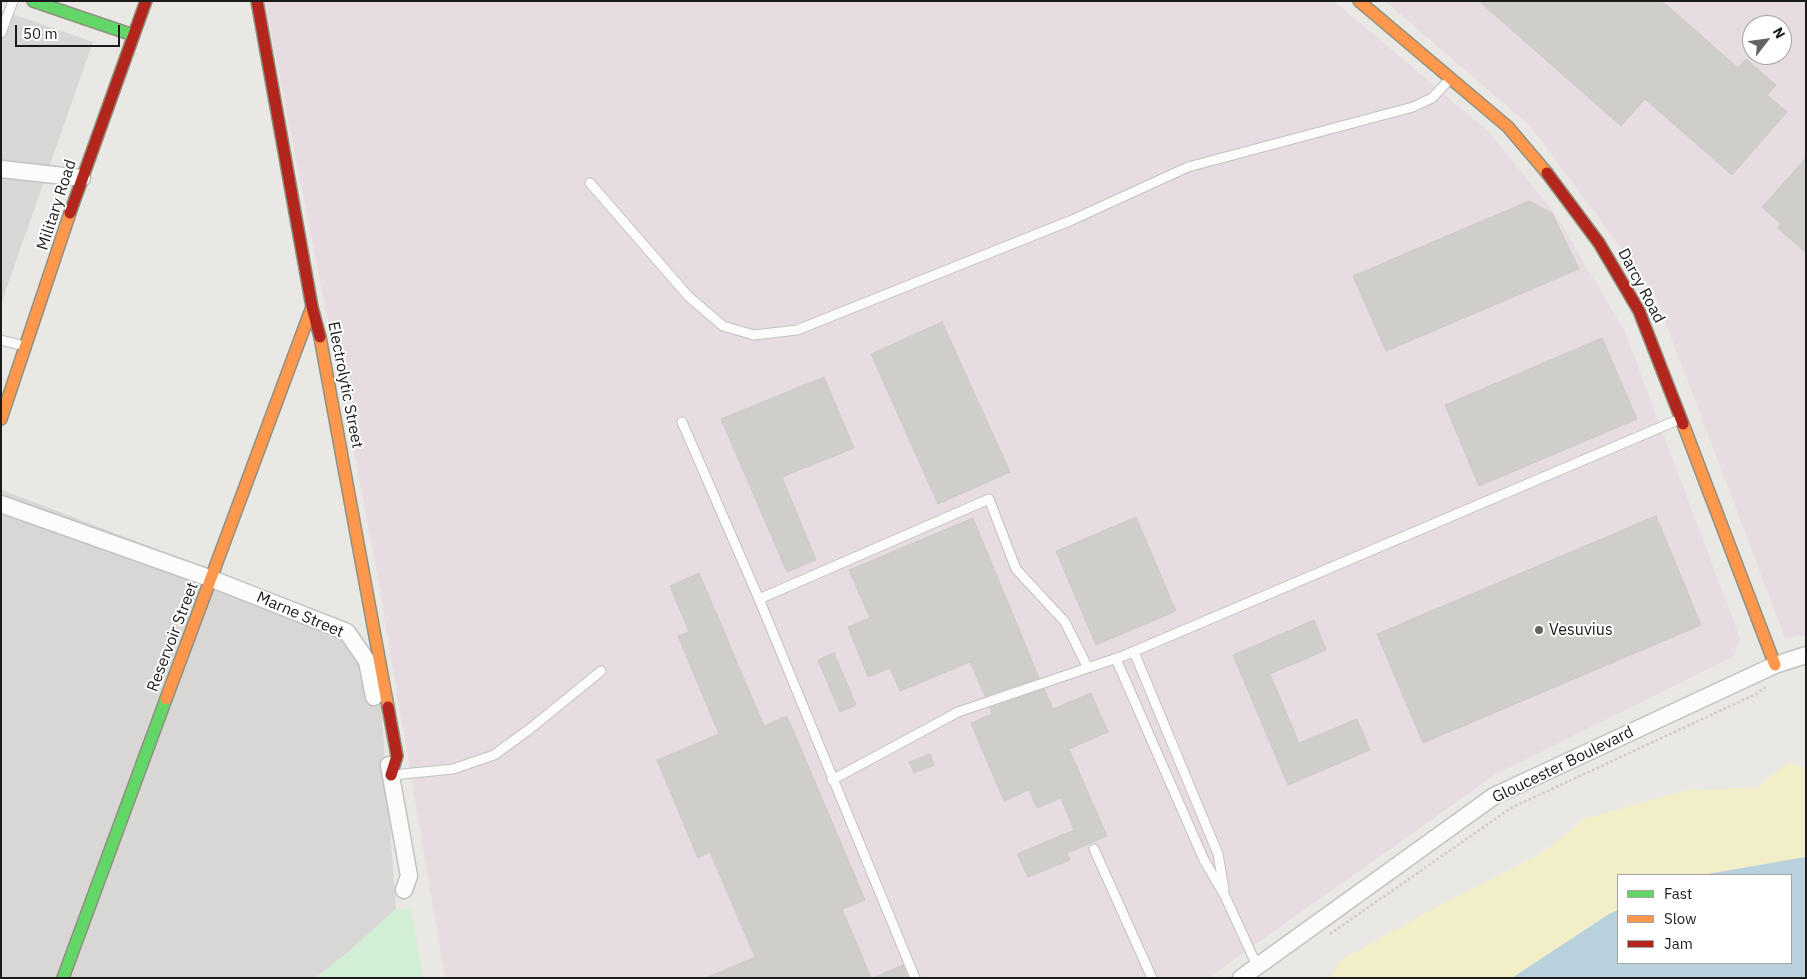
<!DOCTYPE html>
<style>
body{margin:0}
#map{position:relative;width:1807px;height:979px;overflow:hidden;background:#e9e8e4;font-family:"IBM Plex Sans",sans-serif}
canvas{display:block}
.frame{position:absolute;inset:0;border:2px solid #1b1b1b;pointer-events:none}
.legend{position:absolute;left:1617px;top:874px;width:175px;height:90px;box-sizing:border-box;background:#fff;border:1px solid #a4a4a4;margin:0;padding:6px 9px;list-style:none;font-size:15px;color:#1b1b1b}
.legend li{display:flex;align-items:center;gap:10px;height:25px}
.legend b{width:25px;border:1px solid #a4a4a4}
.north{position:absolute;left:1742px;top:15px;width:50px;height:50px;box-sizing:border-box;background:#fff;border:1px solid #a4a4a4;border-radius:50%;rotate:60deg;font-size:14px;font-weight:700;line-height:20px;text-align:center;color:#1b1b1b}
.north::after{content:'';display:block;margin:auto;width:18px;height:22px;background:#636361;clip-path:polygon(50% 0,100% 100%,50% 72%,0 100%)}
.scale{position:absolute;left:15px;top:25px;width:105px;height:22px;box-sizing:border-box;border:2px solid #1b1b1b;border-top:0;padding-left:6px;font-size:15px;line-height:18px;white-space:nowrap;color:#1b1b1b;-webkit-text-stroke:4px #fff;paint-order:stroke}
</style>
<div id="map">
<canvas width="1807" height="979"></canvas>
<div class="frame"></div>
<ul class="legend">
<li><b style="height:6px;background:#63d668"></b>Fast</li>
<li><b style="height:6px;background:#ff974d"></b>Slow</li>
<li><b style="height:6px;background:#b3261e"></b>Jam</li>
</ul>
<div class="north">N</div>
<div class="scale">50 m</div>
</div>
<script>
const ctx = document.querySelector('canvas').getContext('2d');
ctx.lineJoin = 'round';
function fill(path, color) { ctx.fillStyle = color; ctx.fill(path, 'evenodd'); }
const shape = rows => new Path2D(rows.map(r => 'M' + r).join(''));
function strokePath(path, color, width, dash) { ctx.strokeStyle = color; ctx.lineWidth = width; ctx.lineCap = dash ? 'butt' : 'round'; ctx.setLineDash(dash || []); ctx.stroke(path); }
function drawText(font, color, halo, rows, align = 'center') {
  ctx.font = font + ' "IBM Plex Sans",sans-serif'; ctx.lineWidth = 4; ctx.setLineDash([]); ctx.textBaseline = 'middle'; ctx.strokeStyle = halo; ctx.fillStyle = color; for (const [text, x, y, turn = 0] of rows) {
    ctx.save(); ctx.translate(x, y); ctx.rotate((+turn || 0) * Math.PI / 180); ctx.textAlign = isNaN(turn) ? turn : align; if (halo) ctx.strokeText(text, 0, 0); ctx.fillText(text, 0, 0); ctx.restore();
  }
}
fill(shape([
 [1,10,93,42,1,304],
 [2,490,348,622,378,667,396,909,347,953,315,978,1,978]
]), '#d8d7d5');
fill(shape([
 [265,1,1334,1,1489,132,1556,215,1625,332,1740,638,1734,656,1496,774,1208,978,445,978,373,550],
 [1385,1,1806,1,1806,635,1785,638,1654,292,1531,127],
 [1752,25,1782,25,1782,55,1752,55]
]), '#e7dce2');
fill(shape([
 [1789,762,1806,769,1806,857,1702,875,1618,875,1618,910,1609,914,1512,978,1330,978,1341,960,1435,908,1539,855,1586,818,1688,790,1756,788]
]), '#f2eec8');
fill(shape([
 [411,908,423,978,315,978,347,953,396,909,402,910]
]), '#d2efd5');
fill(shape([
 [1806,857,1806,978,1512,978,1609,914,1618,910,1618,963,1791,963,1791,875,1702,875]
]), '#b8d1dc');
const building = shape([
 [1479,1,1662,1,1738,68,1746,59,1776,85,1767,95,1787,112,1732,175,1645,99,1621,126,1479,1],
 [1806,158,1806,253,1778,228,1781,224,1762,207,1806,158],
 [1529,201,1552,213,1579,269,1386,351,1353,276,1529,201],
 [942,322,1010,472,938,504,871,354,942,322],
 [1602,338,1637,419,1479,486,1445,405,1602,338],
 [824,377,854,448,782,477,816,560,787,572,721,419,824,377],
 [1656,516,1701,625,1423,743,1377,634,1656,516],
 [1136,517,1176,611,1096,645,1056,551,1136,517],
 [973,518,1039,678,985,696,970,662,900,691,890,668,868,677,848,627,870,618,849,570,973,518],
 [699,573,764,726,787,716,865,900,842,909,871,978,706,978,755,957,710,852,698,858,657,760,719,734,678,636,689,632,670,586,699,573],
 [1314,620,1326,650,1270,674,1299,743,1357,719,1370,750,1288,785,1233,655,1314,620],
 [834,653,856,705,840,712,818,660,834,653],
 [1044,689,1053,709,1091,693,1108,732,1069,749,1107,836,1067,853,1070,860,1028,877,1017,854,1074,830,1061,798,1037,808,1029,790,1004,801,971,723,992,714,990,708,1044,689],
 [930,754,934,765,914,773,909,762,930,754],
 [903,965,908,978,873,978,903,965]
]);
fill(building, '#d0cecb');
strokePath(building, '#cccac5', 1);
const lane = shape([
 [1,33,13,1],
 [590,183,689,297,723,326,754,335,797,330,1072,220,1188,167,1413,107,1432,98,1450,79],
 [1,340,25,346],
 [682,422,759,599,915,978],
 [759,599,989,499,1016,569,1065,622,1088,668],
 [1134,652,1218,854,1224,889],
 [1116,659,1204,860,1225,896,1257,966],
 [393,775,453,769,494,755,531,728,601,671],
 [832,780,958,712,1123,656,1680,419],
 [1094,849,1152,978]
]);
const street = shape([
 [1,169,82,178],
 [1,504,212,579,347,632,367,661,374,697],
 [389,765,409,876,404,890],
 [1241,978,1494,796,1775,665,1806,655]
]);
const fast = shape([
 [33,1,133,35],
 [63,978,166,699]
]);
const slow = shape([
 [1359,1,1508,127,1547,173],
 [320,337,388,707],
 [1,419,70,213],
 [1683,424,1775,665],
 [166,699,312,307]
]);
const jam = shape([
 [257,1,312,307,320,337],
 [1547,173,1599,243,1639,311,1683,424],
 [70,213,146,1],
 [388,707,397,756,391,775]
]);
strokePath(lane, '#c2c2c0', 11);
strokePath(street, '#c2c2c0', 19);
strokePath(fast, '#8e917e', 14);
strokePath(slow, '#8e917e', 14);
strokePath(jam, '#8e917e', 14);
strokePath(shape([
 [1330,934,1511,808,1754,695,1767,686]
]), '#d4c8c5', 2.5, [2.5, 2.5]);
strokePath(lane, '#fcfcfb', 9);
strokePath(street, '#fcfcfb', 16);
strokePath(fast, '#63d668', 11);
strokePath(slow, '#ff974d', 11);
strokePath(jam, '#b3261e', 11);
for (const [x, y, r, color] of [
 [1539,630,5,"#636361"]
]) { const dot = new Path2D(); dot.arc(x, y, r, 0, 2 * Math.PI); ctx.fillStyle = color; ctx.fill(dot); strokePath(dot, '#fff', 2); }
drawText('16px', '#1b1b1b', '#fff', [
 ["Military Road",57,205,-72],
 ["Darcy Road",1641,286,62],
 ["Electrolytic Street",345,385,79],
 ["Marne Street",300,615,23],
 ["Reservoir Street",173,637,-69],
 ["Gloucester Boulevard",1563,765,-26]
]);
drawText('16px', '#1b1b1b', '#fff', [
 ["Vesuvius",1549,630]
], 'left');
</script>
